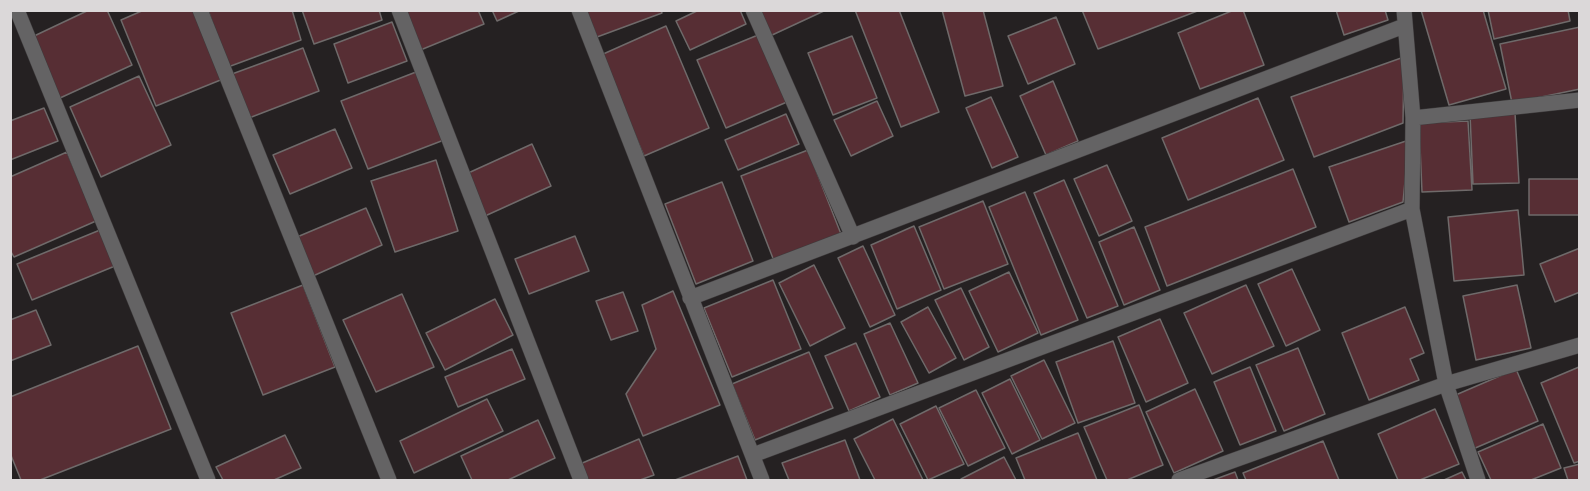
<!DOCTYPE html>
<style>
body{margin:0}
#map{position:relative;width:1590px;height:491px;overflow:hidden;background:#252122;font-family:Inter,sans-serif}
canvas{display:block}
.frame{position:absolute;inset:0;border:12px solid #dbd8d9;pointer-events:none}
</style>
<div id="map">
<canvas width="1590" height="491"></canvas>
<div class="frame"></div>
</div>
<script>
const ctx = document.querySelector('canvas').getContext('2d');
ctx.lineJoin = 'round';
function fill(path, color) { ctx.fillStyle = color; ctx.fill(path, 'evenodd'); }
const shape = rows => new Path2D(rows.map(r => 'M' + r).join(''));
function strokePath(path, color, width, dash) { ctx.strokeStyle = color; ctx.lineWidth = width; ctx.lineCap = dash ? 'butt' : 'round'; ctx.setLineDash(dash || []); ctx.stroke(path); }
const building = shape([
 [89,10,107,10,132,65,60,98,32,37,89,10],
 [144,10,196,10,223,79,156,106,121,20,144,10],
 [208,10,292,10,301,40,228,67,208,10],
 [302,10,379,10,382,20,314,44,302,10],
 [401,10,478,10,484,24,418,51,401,10],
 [492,10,521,10,497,21,492,10],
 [586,10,661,10,662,13,597,37,586,10],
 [699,10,740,10,746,24,690,50,676,21,699,10],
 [758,10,826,10,770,36,758,10],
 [855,10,899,10,939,112,901,127,855,10],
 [942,10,983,10,1003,86,965,96,942,10],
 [1082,10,1200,10,1098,49,1082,10],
 [1234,10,1243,10,1264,65,1200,89,1178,33,1234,10],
 [1336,10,1385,10,1388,20,1344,35,1336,10],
 [1421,10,1483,10,1506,89,1449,105,1421,10],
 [1488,10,1568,10,1570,21,1494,39,1488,10],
 [1056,17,1075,64,1028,84,1008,36,1056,17],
 [392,22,407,61,348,83,334,44,392,22],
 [666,26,709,128,644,156,601,55,666,26],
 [1580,27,1580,89,1512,103,1500,44,1580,27],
 [758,35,787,102,726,128,697,60,758,35],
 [852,36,877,98,833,115,808,53,852,36],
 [303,48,319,91,249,118,232,74,303,48],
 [1404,57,1403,123,1314,157,1291,97,1404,57],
 [416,72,444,140,368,169,341,101,416,72],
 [139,76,171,145,101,177,70,107,139,76],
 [1053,81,1078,141,1046,155,1020,96,1053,81],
 [991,97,1018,157,992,168,966,108,991,97],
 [1258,98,1284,160,1188,200,1162,138,1258,98],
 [877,101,893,136,851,156,834,120,877,101],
 [44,108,58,141,10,160,10,121,44,108],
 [1515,113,1519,183,1473,184,1470,114,1515,113],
 [786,114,799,144,738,170,725,140,786,114],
 [1468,121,1472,190,1422,192,1419,123,1468,121],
 [335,129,352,168,290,194,273,155,335,129],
 [1409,140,1403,202,1349,222,1329,167,1409,140],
 [532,144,551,186,485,216,466,174,532,144],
 [808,150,841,234,774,261,741,176,808,150],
 [67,152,96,221,14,257,10,250,10,177,67,152],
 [436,160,458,231,395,252,371,181,436,160],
 [1107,165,1132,221,1099,236,1074,179,1107,165],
 [1293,169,1316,227,1167,286,1145,227,1293,169],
 [1529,179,1580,179,1580,215,1529,215,1529,179],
 [1064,180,1118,306,1087,318,1034,193,1064,180],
 [722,182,753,261,696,284,665,204,722,182],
 [1025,192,1078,320,1041,335,989,207,1025,192],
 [983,201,1008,264,944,289,919,227,983,201],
 [366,208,382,245,313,276,297,237,366,208],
 [1518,210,1524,275,1454,281,1448,217,1518,210],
 [914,226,941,290,897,309,871,245,914,226],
 [1134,227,1160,290,1124,305,1099,242,1134,227],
 [100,230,115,266,32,300,17,264,100,230],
 [575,236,589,271,529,294,515,259,575,236],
 [863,246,895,315,870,327,838,258,863,246],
 [1580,248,1580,292,1555,302,1540,264,1580,248],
 [814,265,845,328,810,346,779,283,814,265],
 [1292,269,1320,330,1286,346,1258,284,1292,269],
 [1009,272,1038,333,998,352,969,291,1009,272],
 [773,280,801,349,732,377,704,308,773,280],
 [303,285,335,367,263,395,231,313,303,285],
 [1246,285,1274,346,1212,374,1184,313,1246,285],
 [1517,285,1531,348,1476,360,1463,296,1517,285],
 [961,288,989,347,964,360,935,300,961,288],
 [673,291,720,405,643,436,626,394,656,349,642,305,673,291],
 [623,292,638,331,611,340,596,301,623,292],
 [402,294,434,367,376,392,343,320,402,294],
 [495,299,513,335,445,370,426,333,495,299],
 [928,307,956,358,929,373,901,322,928,307],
 [1405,307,1424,353,1410,359,1419,380,1369,400,1342,333,1405,307],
 [36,310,51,345,10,361,10,320,36,310],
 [1160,319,1188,383,1146,402,1118,337,1160,319],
 [890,323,918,383,890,395,864,334,890,323],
 [1113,341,1135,403,1078,423,1056,362,1113,341],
 [856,343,880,397,849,411,825,356,856,343],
 [138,346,171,429,40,480,21,480,10,453,10,397,138,346],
 [1298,348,1325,414,1284,431,1256,365,1298,348],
 [512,349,525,379,458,407,445,377,512,349],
 [809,352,833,408,755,440,732,384,809,352],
 [1044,360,1075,423,1042,439,1011,376,1044,360],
 [1250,367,1276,431,1240,445,1214,382,1250,367],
 [1579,367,1580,461,1574,463,1541,383,1579,367],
 [1516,369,1538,421,1473,449,1451,397,1516,369],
 [1010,379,1040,440,1012,454,982,393,1010,379],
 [1195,389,1223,451,1174,473,1146,412,1195,389],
 [976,390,1005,448,968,466,939,408,976,390],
 [487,399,503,431,414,473,400,441,487,399],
 [1139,405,1163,465,1127,480,1107,480,1084,427,1139,405],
 [936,406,964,464,928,480,900,424,936,406],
 [1435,409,1459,464,1420,480,1398,480,1378,434,1435,409],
 [893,419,923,480,875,480,854,439,893,419],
 [538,420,555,458,508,480,472,480,461,456,538,420],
 [1543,424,1561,468,1531,480,1491,480,1478,452,1543,424],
 [1078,433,1097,480,1025,480,1016,458,1078,433],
 [285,435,301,468,274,480,223,480,216,467,285,435],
 [639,439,654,475,640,480,587,480,580,464,639,439],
 [845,440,860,480,789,480,782,463,845,440],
 [1323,441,1339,480,1246,480,1243,473,1323,441],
 [738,456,747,480,675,480,738,456],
 [1004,457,1016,480,962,480,961,479,1004,457],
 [1580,464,1580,480,1568,480,1564,468,1580,464],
 [1235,472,1238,480,1213,480,1235,472],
 [1462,472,1466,480,1444,480,1462,472]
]);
fill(building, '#572e34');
strokePath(building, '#6f6a6a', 1.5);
const minor = shape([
 [17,10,208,480],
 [200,10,389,480],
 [399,10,581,480],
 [579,10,762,480],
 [753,10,853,237],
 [1404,10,1413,118,1412,209,1446,384,1478,480],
 [1413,118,1580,100],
 [690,298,1404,26],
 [753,455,1412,209],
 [1179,480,1446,384,1580,345]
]);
strokePath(minor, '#3e3b3c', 16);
strokePath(minor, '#646364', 15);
</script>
